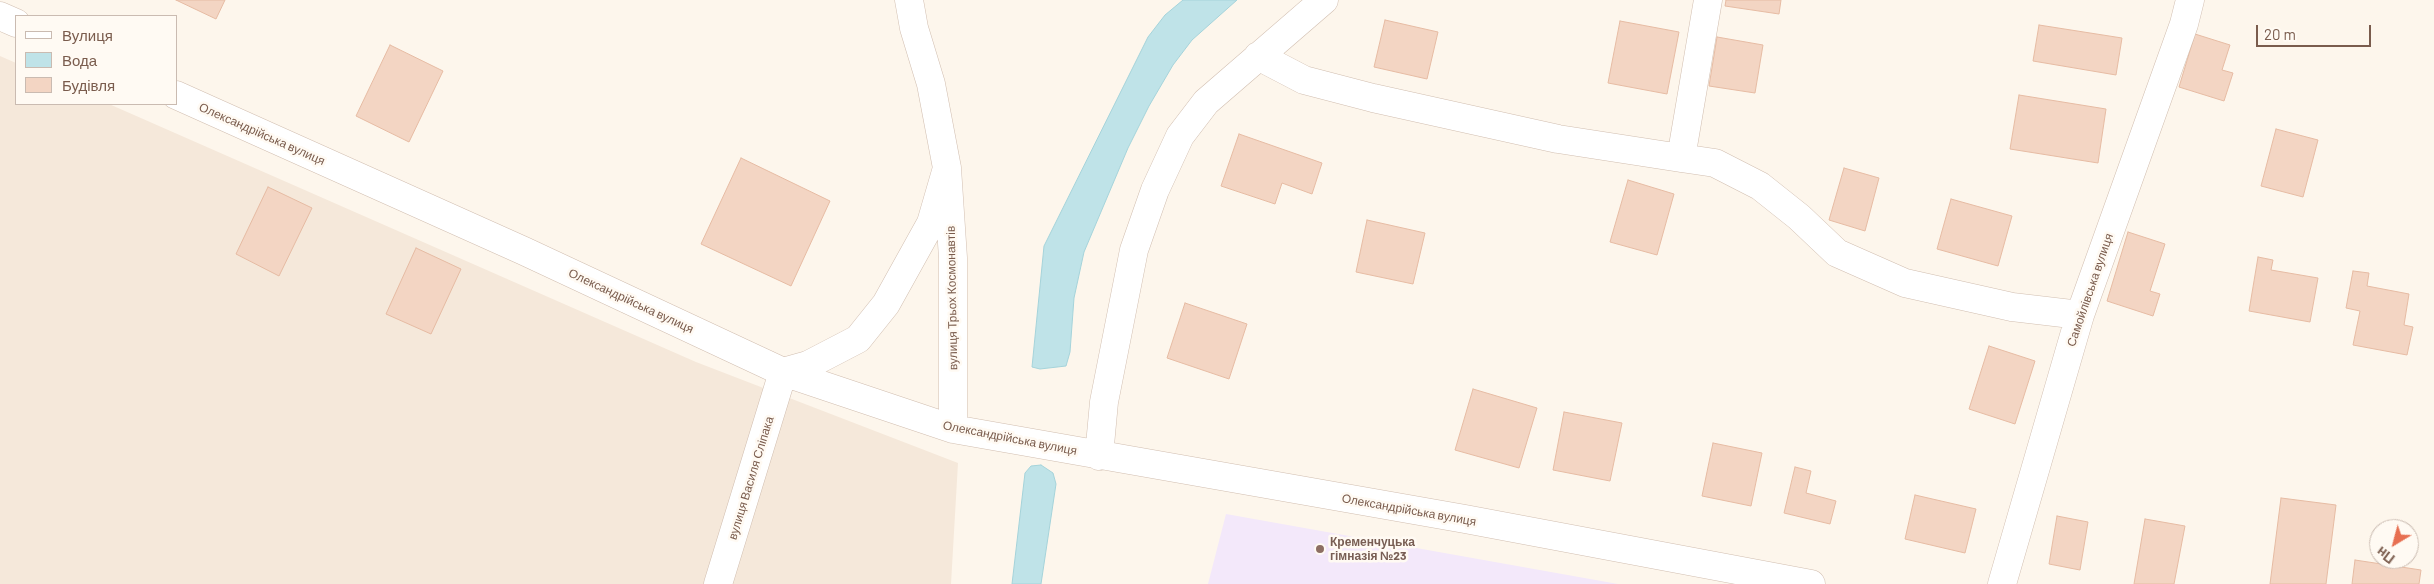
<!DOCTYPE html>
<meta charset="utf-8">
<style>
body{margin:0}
#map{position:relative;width:2434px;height:584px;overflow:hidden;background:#fdf6ec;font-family:Barlow,sans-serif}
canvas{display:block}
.legend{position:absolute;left:15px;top:15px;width:162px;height:90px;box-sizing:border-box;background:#fffaf3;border:1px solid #cabbb1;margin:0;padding:6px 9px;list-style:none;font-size:15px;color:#7a5c4d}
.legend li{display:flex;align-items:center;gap:10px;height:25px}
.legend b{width:25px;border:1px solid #cabbb1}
.north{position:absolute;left:2369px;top:519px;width:50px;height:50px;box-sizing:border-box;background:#fffaf3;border:1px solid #cabbb1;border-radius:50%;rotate:217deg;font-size:14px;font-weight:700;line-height:20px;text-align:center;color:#7a5c4d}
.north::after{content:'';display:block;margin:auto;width:18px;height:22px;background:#e76f51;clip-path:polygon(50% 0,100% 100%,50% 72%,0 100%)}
.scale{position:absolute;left:2256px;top:25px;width:115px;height:22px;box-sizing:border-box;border:2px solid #7a5c4d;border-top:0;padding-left:6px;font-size:15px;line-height:18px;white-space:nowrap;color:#7a5c4d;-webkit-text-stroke:4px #fffaf3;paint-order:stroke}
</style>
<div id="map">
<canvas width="2434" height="584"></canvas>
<ul class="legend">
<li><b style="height:6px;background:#fff"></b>Вулиця</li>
<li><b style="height:14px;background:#bfe3e8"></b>Вода</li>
<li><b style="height:14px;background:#f3d5c3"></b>Будівля</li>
</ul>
<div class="north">Пн</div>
<div class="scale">20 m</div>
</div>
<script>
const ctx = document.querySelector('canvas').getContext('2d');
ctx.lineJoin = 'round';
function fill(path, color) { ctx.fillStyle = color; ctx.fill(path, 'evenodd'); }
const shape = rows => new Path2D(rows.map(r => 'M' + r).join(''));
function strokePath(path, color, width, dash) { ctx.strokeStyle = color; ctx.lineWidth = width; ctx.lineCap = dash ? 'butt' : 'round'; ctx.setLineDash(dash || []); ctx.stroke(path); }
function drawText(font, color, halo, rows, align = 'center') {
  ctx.font = font + ' Barlow,sans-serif'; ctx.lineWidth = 5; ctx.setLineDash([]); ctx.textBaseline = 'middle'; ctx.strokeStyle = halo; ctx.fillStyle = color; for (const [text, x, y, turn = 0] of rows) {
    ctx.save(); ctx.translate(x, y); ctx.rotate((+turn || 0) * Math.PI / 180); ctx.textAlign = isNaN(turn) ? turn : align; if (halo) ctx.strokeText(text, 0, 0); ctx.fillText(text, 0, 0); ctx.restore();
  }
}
fill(shape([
 [0,56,16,63,16,104,109,104,696,362,958,463,951,584,0,584]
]), '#f5e8da');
fill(shape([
 [1226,514,1618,584,1208,584]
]), '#f3e8fa');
const water = shape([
 [1183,0,1237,0,1192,40,1173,65,1149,106,1128,148,1084,252,1074,298,1070,352,1066,366,1040,369,1032,367,1044,246,1148,37,1165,15,1183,0],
 [1041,465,1053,473,1056,484,1041,584,1012,584,1025,473,1031,466,1041,465]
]);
fill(water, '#bfe3e8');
strokePath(water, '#a5d3da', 1);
const building = shape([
 [176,0,225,0,216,19,176,0],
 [1726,0,1781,0,1779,14,1725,6,1726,0],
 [1385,20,1438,32,1427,79,1374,67,1385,20],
 [1620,21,1679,32,1667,94,1608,83,1620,21],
 [2039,25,2122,38,2116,75,2033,61,2039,25],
 [2195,34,2230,45,2222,70,2233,73,2224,101,2179,87,2195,34],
 [1717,37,1763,45,1755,93,1709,86,1717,37],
 [390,45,443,71,409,142,356,116,390,45],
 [2019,95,2106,109,2098,163,2010,149,2019,95],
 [2276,129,2318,140,2303,197,2261,186,2276,129],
 [1239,134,1322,163,1312,194,1282,183,1275,204,1221,186,1239,134],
 [741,158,830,201,791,286,701,244,741,158],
 [1844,168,1879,178,1865,231,1829,220,1844,168],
 [1628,180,1674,194,1657,255,1610,242,1628,180],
 [268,187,312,208,279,276,236,254,268,187],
 [1951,199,2012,216,1998,266,1937,249,1951,199],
 [1367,220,1425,233,1413,284,1356,272,1367,220],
 [2128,232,2165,244,2150,291,2160,294,2153,316,2107,301,2128,232],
 [416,248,461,269,431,334,386,314,416,248],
 [2258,257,2273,260,2271,270,2318,278,2310,322,2249,311,2258,257],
 [2353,271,2369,273,2367,286,2409,294,2404,325,2413,327,2407,355,2353,345,2360,311,2346,308,2353,271],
 [1185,303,1247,324,1229,379,1167,358,1185,303],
 [1989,346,2035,361,2015,424,1969,409,1989,346],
 [1473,389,1537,408,1519,468,1455,450,1473,389],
 [1564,412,1622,423,1610,481,1553,470,1564,412],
 [1713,443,1762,453,1751,506,1702,496,1713,443],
 [1795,467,1811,471,1806,493,1836,501,1830,524,1784,513,1795,467],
 [1915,495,1976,509,1965,553,1905,539,1915,495],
 [2281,498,2336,505,2326,584,2270,584,2281,498],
 [2057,516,2088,522,2080,570,2049,564,2057,516],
 [2145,519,2185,526,2174,584,2134,584,2145,519],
 [2355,560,2421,570,2419,584,2352,584,2355,560]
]);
fill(building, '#f3d5c3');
strokePath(building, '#e6bba3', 1);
const minor = shape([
 [909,0,914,28,931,84,947,168,953,258,953,429],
 [1708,0,1681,158,1715,163,1760,186,1799,217,1837,253,1905,283,2012,307,2080,315],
 [0,16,16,23],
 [1258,56,1304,80,1373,98,1558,139,1681,158],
 [176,95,524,251,783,372,953,429,1465,519,1811,584],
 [1099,456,1104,402,1134,250,1155,190,1180,136,1206,102,1324,0],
 [718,584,783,372,808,365,858,339,886,304,931,223,947,168],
 [2002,584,2080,315,2184,24,2190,0]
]);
strokePath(minor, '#d1beb0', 29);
strokePath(minor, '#fff', 28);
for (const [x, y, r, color] of [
 [1320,549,5,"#8d6e63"]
]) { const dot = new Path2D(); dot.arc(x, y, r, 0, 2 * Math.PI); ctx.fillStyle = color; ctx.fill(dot); strokePath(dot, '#fffaf3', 2); }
drawText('12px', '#7a5c4d', '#fffaf3', [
 ["Олександрійська вулиця",262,134,24],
 ["Самойлівська вулиця",2090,290,-71],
 ["вулиця Трьох Космонавтів",952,298,-91],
 ["Олександрійська вулиця",631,301,25],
 ["Олександрійська вулиця",1010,438,11],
 ["вулиця Василя Сліпака",751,478,-73],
 ["Олександрійська вулиця",1409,510,10]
]);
drawText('bold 12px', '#785e54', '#fffaf3', [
 ["Кременчуцька",1330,542],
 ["гімназія №23",1330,556]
], 'left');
</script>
